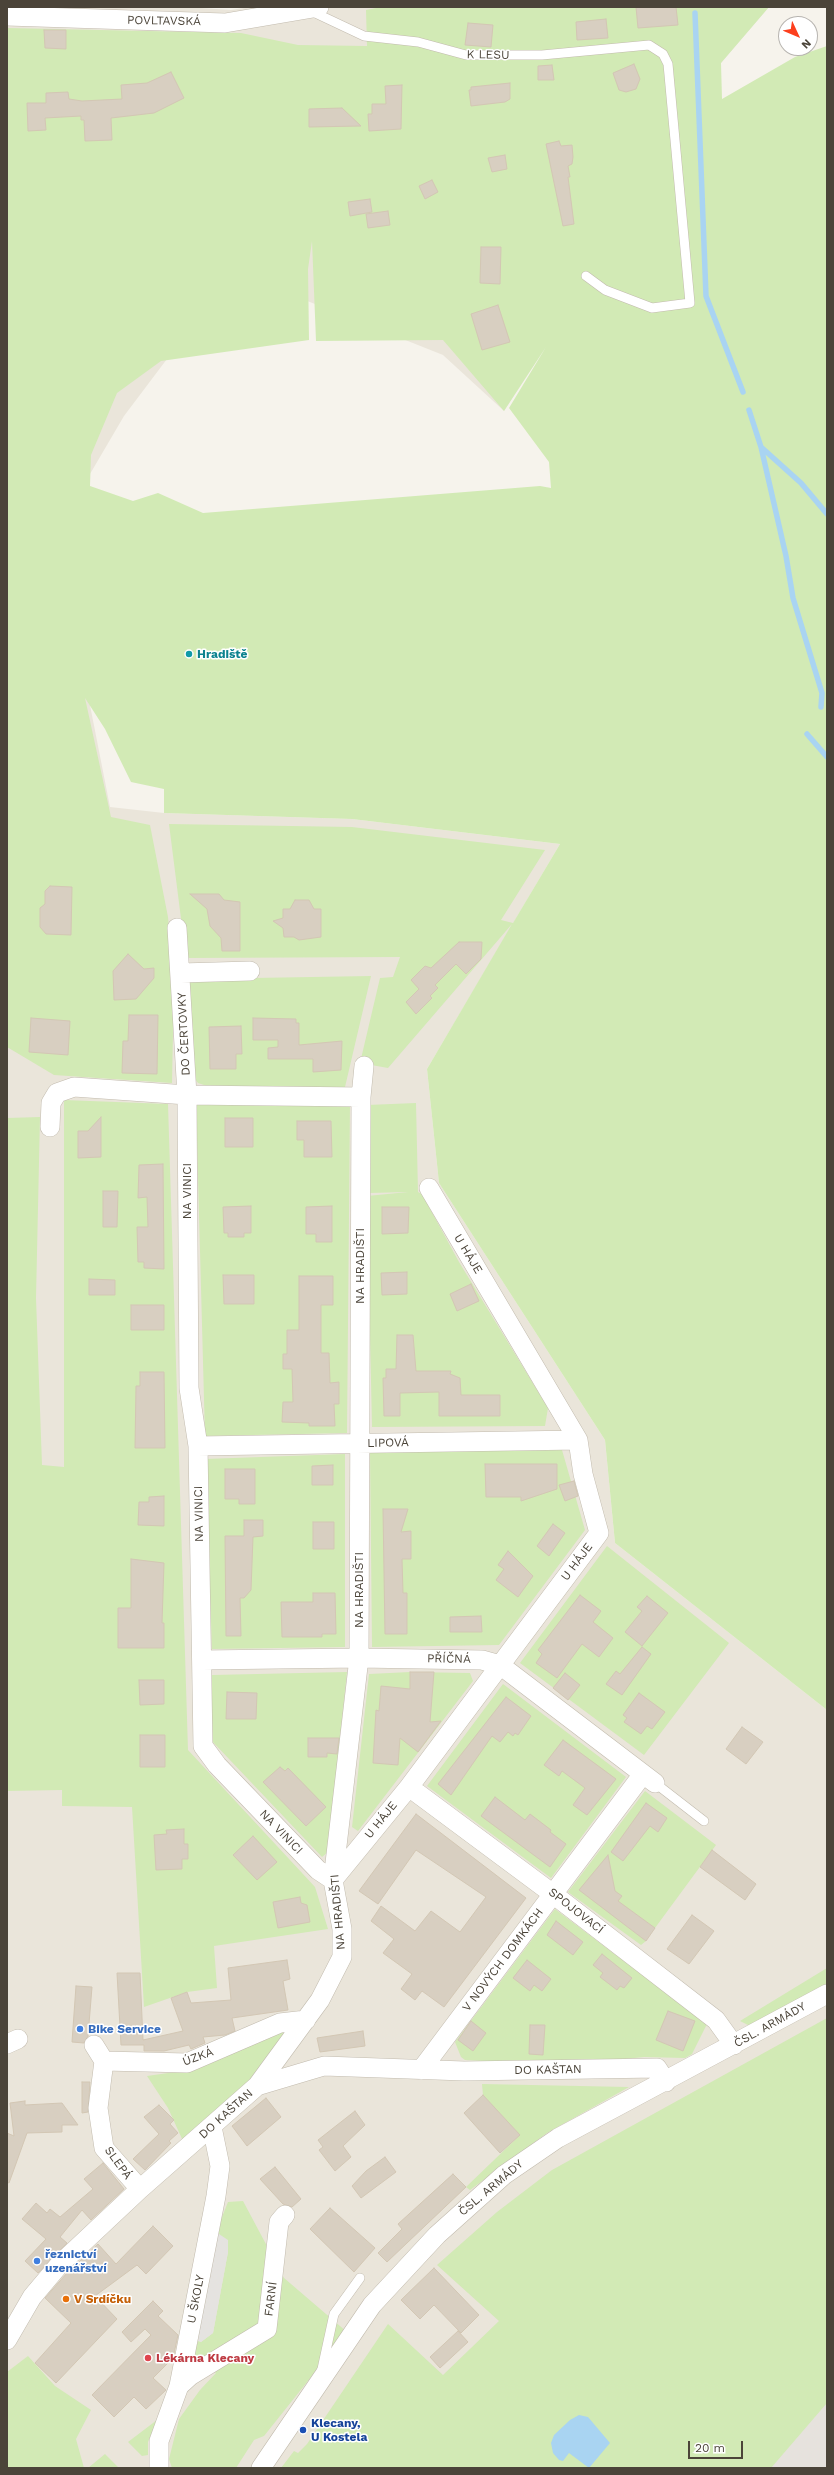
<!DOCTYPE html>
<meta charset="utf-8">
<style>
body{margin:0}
#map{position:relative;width:834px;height:2475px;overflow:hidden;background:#f6f3ec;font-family:"Work Sans",sans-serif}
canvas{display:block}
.frame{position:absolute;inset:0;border:8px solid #4b4439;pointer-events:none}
.north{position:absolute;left:778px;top:16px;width:40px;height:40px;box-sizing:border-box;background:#fff;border:1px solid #b7b4b0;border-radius:50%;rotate:134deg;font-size:11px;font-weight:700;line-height:16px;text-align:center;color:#4b4439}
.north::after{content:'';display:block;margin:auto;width:14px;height:18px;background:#fc3f1d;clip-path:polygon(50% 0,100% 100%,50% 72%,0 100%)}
.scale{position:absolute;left:688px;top:2441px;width:55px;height:18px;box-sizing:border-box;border:2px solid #4b4439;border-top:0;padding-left:5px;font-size:12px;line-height:14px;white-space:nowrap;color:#4b4439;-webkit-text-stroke:3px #fff;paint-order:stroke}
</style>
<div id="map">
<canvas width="834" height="2475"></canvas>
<div class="frame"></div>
<div class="north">N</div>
<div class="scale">20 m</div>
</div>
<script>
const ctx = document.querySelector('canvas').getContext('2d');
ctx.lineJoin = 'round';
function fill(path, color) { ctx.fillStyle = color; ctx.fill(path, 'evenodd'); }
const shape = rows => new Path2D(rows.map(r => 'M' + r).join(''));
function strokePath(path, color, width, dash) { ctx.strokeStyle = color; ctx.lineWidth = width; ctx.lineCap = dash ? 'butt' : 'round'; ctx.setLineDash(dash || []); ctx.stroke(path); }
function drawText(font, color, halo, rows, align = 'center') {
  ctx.font = font + ' "Work Sans",sans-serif'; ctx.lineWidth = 3; ctx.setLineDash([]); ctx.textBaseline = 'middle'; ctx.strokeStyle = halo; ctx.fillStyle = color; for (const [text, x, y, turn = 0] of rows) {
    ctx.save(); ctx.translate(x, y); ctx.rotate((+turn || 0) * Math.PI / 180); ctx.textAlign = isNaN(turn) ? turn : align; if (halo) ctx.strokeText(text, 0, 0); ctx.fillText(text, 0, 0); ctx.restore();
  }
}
fill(shape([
 [7,7,186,7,231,10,250,7,769,7,721,63,555,331,504,411,443,355,217,265,170,355,124,416,56,532,110,807,164,813,352,819,560,844,427,1069,439,1183,605,1440,615,1543,827,1710,827,2468,7,2468]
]), '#eae5da');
fill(shape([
 [827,2403,827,2468,771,2468]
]), '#e6e2dd');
fill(shape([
 [381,7,769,7,721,63,722,99,795,57,827,46,827,1710,615,1543,605,1440,439,1183,427,1069,512,924,388,1068,360,1063,380,978,393,977,400,957,186,958,169,824,352,827,545,850,501,920,513,923,560,844,352,819,164,813,164,789,131,782,105,729,85,698,111,817,150,825,168,917,174,981,172,1083,54,1075,7,1047,7,28,241,33,298,45,367,46,366,10],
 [312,241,316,341,443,340,504,411,546,347,509,408,549,462,551,488,540,486,203,513,158,493,133,501,90,486,91,455,117,393,161,361,309,340,308,269],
 [371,976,345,1087,213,1088,198,1083,192,1075,188,984,193,979],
 [64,1100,168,1104,188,1750,315,1887,328,1929,214,1946,217,1988,187,1992,144,2007,132,1807,62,1806,62,1790,7,1791,7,1118,40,1117,36,1298,42,1465,64,1467],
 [196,1103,350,1104,347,1433,205,1436],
 [416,1103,418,1192,422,1194,459,1262,548,1408,545,1426,372,1427,367,1196,408,1192,369,1193,367,1105],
 [562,1450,585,1530,499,1645,372,1647,370,1452],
 [345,1454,345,1647,212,1649,205,1459],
 [607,1546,729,1643,644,1755,520,1663],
 [347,1672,328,1852,322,1857,211,1740,212,1675],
 [410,1672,470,1673,473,1681,358,1831,352,1827,369,1674],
 [503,1684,626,1777,551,1878,427,1786],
 [645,1791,716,1845,655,1928,629,1909,620,1921,646,1941,641,1945,568,1892],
 [555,1909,707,2024,692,2054,685,2058,644,2057,585,2063,540,2064,465,2060,461,2057,455,2042],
 [827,1968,827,1985,750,2026,740,2021],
 [827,2018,827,2403,771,2468,281,2468,294,2451,298,2453,307,2444,388,2324,443,2375,499,2321,437,2265,497,2212,552,2170],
 [279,2031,284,2033,283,2040,252,2081,183,2141,168,2108,147,2076,175,2072,205,2064],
 [482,2084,629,2087,547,2133,470,2190,466,2187,520,2135,483,2095],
 [243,2201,284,2278,347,2332,264,2436,254,2440,236,2468,172,2468,169,2459,179,2419,200,2390,216,2373,193,2358,198,2341,201,2342,213,2333,228,2252,216,2232,228,2202],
 [28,2356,55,2386,91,2410,76,2439,84,2468,7,2468,7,2372],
 [157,2420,148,2442,148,2455,142,2456,128,2442],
 [105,2454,119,2468,88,2468]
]), '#d2eab5');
fill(shape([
 [216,2232,228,2240,228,2252,213,2333,201,2342,194,2339]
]), '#e5e3e0');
fill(shape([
 [579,2415,588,2417,610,2443,589,2468,569,2453,563,2461,559,2460,553,2453,551,2443,554,2435,570,2420]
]), '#a9d4f2');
strokePath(shape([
 [695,13,706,296,743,392],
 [749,410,761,447,801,483,827,514],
 [761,447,786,556,793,598,822,693,821,707],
 [807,734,827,757]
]), '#a9d4f2', 5.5);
const building = shape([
 [636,7,676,7,678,25,638,28,636,7],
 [606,19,608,38,577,40,576,22,606,19],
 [468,23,493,25,491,47,465,45,468,23],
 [44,30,66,30,66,49,45,48,44,30],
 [634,64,640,79,636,89,626,92,619,90,613,73,634,64],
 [552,65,554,80,538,80,538,66,552,65],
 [171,72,184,98,154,113,111,118,112,140,85,141,84,120,81,120,81,116,45,118,46,130,28,131,27,103,46,103,46,93,68,92,69,99,82,101,122,99,121,85,147,83,171,72],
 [510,83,510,99,505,102,471,106,469,90,471,90,471,87,510,83],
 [402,85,401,129,369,131,368,114,372,114,372,104,386,104,385,86,402,85],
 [342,108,361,126,309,127,309,109,342,108],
 [559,141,561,146,572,145,573,157,572,164,568,166,570,177,568,177,574,224,563,226,546,144,559,141],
 [505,155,507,169,492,172,488,158,505,155],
 [432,180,438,192,425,199,419,186,432,180],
 [370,199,372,212,350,216,348,202,370,199],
 [388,211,390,225,368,228,366,214,388,211],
 [481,247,501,247,500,284,480,283,481,247],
 [498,305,510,342,482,350,471,314,498,305],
 [50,886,72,887,71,935,46,934,40,927,40,908,45,904,45,891,50,886],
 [190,894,219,894,224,900,240,902,240,951,222,951,221,938,210,926,207,909,190,894],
 [295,900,309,900,314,909,321,909,321,937,299,940,294,937,284,937,283,928,273,921,283,918,283,909,290,909,295,900],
 [459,942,482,942,481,959,466,974,456,964,435,985,438,988,430,996,432,998,416,1014,406,1002,419,989,411,980,425,966,431,968,459,942],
 [128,954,144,969,154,968,154,978,136,999,114,1000,113,971,128,954],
 [129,1015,158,1015,157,1074,122,1073,123,1041,128,1041,129,1015],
 [31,1018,70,1021,68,1055,29,1052,31,1018],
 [253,1018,296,1019,296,1023,299,1023,299,1045,342,1041,341,1070,313,1072,313,1059,268,1059,268,1048,278,1047,278,1040,253,1040,253,1018],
 [241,1026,242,1054,236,1054,236,1069,210,1069,209,1027,241,1026],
 [101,1117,101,1157,78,1158,78,1131,88,1131,101,1117],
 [225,1118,253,1118,253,1147,225,1147,225,1118],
 [297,1121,331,1121,332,1157,304,1157,304,1140,297,1140,297,1121],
 [163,1164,164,1269,144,1268,144,1262,138,1262,137,1227,148,1227,147,1197,138,1198,139,1165,163,1164],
 [103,1191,118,1191,117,1227,103,1227,103,1191],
 [251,1206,251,1233,244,1233,244,1237,228,1237,228,1233,224,1233,223,1207,251,1206],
 [332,1206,332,1242,316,1242,316,1234,306,1234,306,1207,332,1206],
 [382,1207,409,1207,408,1233,382,1234,382,1207],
 [407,1272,407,1294,382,1295,381,1273,407,1272],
 [223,1275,254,1275,254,1304,224,1304,223,1275],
 [299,1276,333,1276,333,1305,321,1305,321,1353,329,1353,330,1383,339,1382,339,1404,334,1404,335,1426,309,1426,309,1423,282,1422,283,1402,293,1402,292,1369,283,1369,283,1354,287,1354,287,1330,299,1330,299,1276],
 [89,1279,115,1280,115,1295,89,1295,89,1279],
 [471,1284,479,1301,457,1311,450,1294,471,1284],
 [131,1305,164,1305,164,1330,131,1330,131,1305],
 [397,1335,413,1335,416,1371,451,1371,450,1374,460,1378,461,1395,500,1395,500,1416,439,1416,439,1392,400,1393,400,1416,384,1416,383,1378,386,1378,386,1369,396,1369,397,1335],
 [140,1372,164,1372,165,1448,135,1448,136,1386,140,1386,140,1372],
 [485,1464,557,1464,557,1489,521,1501,521,1497,486,1497,485,1464],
 [333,1465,333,1485,312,1485,312,1466,333,1465],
 [225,1469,255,1469,255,1504,239,1504,239,1499,225,1499,225,1469],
 [574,1481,578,1496,565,1501,559,1485,574,1481],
 [164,1496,164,1526,138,1525,139,1502,149,1502,149,1497,164,1496],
 [383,1509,408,1509,401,1532,411,1531,411,1559,402,1559,403,1593,407,1593,407,1634,385,1634,383,1509],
 [244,1520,263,1520,263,1536,253,1537,251,1590,244,1598,240,1598,241,1636,226,1636,225,1536,244,1536,244,1520],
 [313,1522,334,1522,334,1549,313,1549,313,1522],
 [553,1524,565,1533,549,1556,537,1546,553,1524],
 [508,1551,533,1576,518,1597,496,1580,504,1569,498,1565,508,1551],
 [131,1559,164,1563,162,1623,164,1623,164,1648,118,1648,118,1608,131,1608,131,1559],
 [313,1593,335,1593,336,1634,322,1634,322,1637,282,1637,281,1602,313,1602,313,1593],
 [580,1595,601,1611,593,1622,613,1638,599,1657,582,1644,557,1678,536,1663,542,1654,538,1650,580,1595],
 [647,1596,668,1613,642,1646,625,1632,642,1611,637,1607,647,1596],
 [481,1616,482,1632,450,1632,450,1617,481,1616],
 [642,1647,651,1654,622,1695,606,1684,616,1671,620,1674,642,1647],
 [410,1672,434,1672,430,1722,441,1721,418,1752,400,1738,398,1765,373,1763,376,1710,379,1711,381,1686,410,1689,410,1672],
 [565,1673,580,1685,568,1700,553,1688,565,1673],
 [139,1680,164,1680,164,1704,140,1705,139,1680],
 [227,1692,257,1693,256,1719,226,1719,227,1692],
 [639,1693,665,1712,652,1729,647,1726,641,1734,624,1722,627,1718,623,1715,639,1693],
 [506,1697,531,1716,518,1735,515,1733,513,1736,508,1732,500,1742,492,1736,451,1795,438,1784,506,1697],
 [742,1727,763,1742,746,1764,726,1749,742,1727],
 [140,1735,165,1735,165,1767,140,1767,140,1735],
 [308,1738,339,1738,337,1754,327,1753,327,1757,308,1757,308,1738],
 [563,1740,616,1779,587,1815,573,1805,585,1788,562,1771,559,1776,544,1765,563,1740],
 [280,1767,285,1771,288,1768,326,1807,306,1826,263,1782,280,1767],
 [495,1797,525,1820,530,1814,551,1830,550,1832,566,1844,550,1867,481,1816,495,1797],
 [646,1803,667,1818,658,1832,650,1826,623,1861,611,1852,646,1803],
 [416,1814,526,1898,444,2007,422,1991,415,2000,401,1989,412,1974,383,1953,394,1939,371,1921,381,1906,415,1931,431,1911,460,1932,486,1897,416,1850,378,1904,359,1891,416,1814],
 [184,1829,184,1844,188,1844,188,1859,182,1859,182,1869,156,1870,154,1835,167,1834,166,1830,184,1829],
 [253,1836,277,1862,257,1880,233,1855,253,1836],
 [712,1850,756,1884,745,1900,700,1867,712,1850],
 [608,1855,615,1891,622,1896,618,1901,655,1928,646,1941,579,1890,608,1855],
 [300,1897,301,1903,307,1905,310,1922,278,1928,273,1902,300,1897],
 [692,1915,714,1931,689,1964,667,1949,692,1915],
 [556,1921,583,1942,573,1955,547,1935,556,1921],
 [602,1954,632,1978,624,1988,620,1986,617,1990,600,1977,603,1973,593,1965,602,1954],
 [287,1960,290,1979,283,1981,288,2010,232,2018,235,2031,225,2035,203,2037,205,2043,191,2049,189,2045,164,2051,144,2051,144,2045,121,2045,117,1973,140,1973,143,2040,183,2031,171,1998,187,1992,191,2003,231,2000,228,1968,287,1960],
 [527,1960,551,1979,542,1991,534,1985,530,1991,513,1978,527,1960],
 [76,1986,92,1987,88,2036,84,2043,72,2042,76,1986],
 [668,2011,695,2021,683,2051,656,2040,668,2011],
 [471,2021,486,2033,473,2051,458,2040,471,2021],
 [530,2025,545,2025,543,2055,529,2054,530,2025],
 [363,2031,365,2046,320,2052,317,2038,363,2031],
 [82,2082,90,2082,88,2112,82,2113,82,2082],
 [483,2095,520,2135,500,2153,464,2113,483,2095],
 [266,2098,281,2117,247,2146,232,2126,266,2098],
 [25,2101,25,2105,62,2103,78,2125,62,2125,62,2132,27,2133,9,2183,7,2182,7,2133,14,2136,10,2103,25,2101],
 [159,2105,174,2120,170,2124,178,2133,169,2141,171,2143,145,2170,133,2159,159,2134,144,2117,159,2105],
 [355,2111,365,2125,343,2146,351,2157,335,2171,319,2150,323,2147,318,2140,355,2111],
 [385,2157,396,2172,361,2198,352,2186,366,2171,385,2157],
 [103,2163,124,2189,91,2220,82,2210,60,2237,67,2243,38,2273,25,2261,46,2239,22,2219,36,2203,47,2213,50,2209,60,2217,93,2189,84,2179,103,2163],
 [275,2167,301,2199,292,2207,283,2204,260,2179,275,2167],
 [453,2174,466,2187,387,2262,378,2253,402,2229,398,2224,453,2174],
 [330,2208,375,2248,354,2272,310,2229,330,2208],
 [153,2226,173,2246,146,2274,137,2265,95,2296,117,2319,56,2383,35,2363,71,2323,45,2298,67,2273,98,2244,116,2264,153,2226],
 [434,2268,479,2315,461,2333,434,2305,420,2319,401,2300,434,2268],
 [153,2301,163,2311,158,2316,178,2335,173,2358,153,2378,166,2390,146,2409,134,2397,114,2417,92,2395,151,2335,145,2329,131,2342,122,2332,153,2301],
 [458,2331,468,2342,440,2368,430,2357,458,2331]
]);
fill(building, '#d8cfc1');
strokePath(building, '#d3c7b4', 1);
const service = shape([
 [311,11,364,36,418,42,466,55,542,55,649,45,663,54,668,64,690,303,652,308,605,290,586,276],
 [655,1783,704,1821],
 [322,2369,334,2314,360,2278]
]);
const minor = shape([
 [7,16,225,23,319,7],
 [177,928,187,1095,189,1388,198,1446,203,1746,217,1765,318,1870,333,1880],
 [181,973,250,971],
 [50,1127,51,1103,57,1093,74,1087,187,1095,361,1097],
 [198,1446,578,1440],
 [202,1660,359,1658,482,1660,500,1665,655,1783],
 [409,1787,553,1894,716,2020,734,2045],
 [333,1880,409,1787,599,1533,583,1474,578,1440,429,1188],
 [7,2044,18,2039],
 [94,2045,104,2061,187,2063,280,2023,306,2020],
 [104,2061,98,2108,104,2148,140,2189],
 [421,2070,643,1774],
 [257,2086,320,2000,342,1957,342,1929,333,1880,359,1658,361,1097,364,1066],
 [7,2340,32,2297,59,2265,140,2189,257,2086,324,2066,464,2071,657,2068,666,2082],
 [179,2386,190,2376,267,2329,279,2222,285,2215],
 [159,2468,159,2441,179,2386,216,2196,220,2166,212,2127],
 [261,2468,372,2305,437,2235,504,2175,558,2138,827,1994]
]);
strokePath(service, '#c2bbae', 10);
strokePath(minor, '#c2bbae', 20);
strokePath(service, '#fff', 9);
strokePath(minor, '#fff', 19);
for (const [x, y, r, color] of [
 [189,654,4,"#0f9aa8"],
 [80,2029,4,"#3f7fe0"],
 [37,2261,4,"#3f7fe0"],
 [66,2299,4,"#e8710a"],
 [148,2358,4,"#e0444e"],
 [303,2430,4,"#1a4fb4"]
]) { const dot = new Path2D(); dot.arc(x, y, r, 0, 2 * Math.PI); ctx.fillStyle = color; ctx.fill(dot); strokePath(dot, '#fff', 1.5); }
drawText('12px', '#4b4439', '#fff', [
 ["POVLTAVSKÁ",164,21,1],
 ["K LESU",488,55,1],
 ["DO ČERTOVKY",184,1034,-93],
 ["NA VINICI",187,1191,-90],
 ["U HÁJE",468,1254,59],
 ["NA HRADIŠTI",360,1266,-90],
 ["LIPOVÁ",388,1443,-1],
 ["NA VINICI",199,1514,-91],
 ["U HÁJE",577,1562,-53],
 ["NA HRADIŠTI",359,1590,-90],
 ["PŘÍČNÁ",449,1659,1],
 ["U HÁJE",381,1820,-51],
 ["NA VINICI",281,1832,46],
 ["SPOJOVACÍ",576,1911,38],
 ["NA HRADIŠTI",338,1912,-95],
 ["V NOVÝCH DOMKÁCH",503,1960,-53],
 ["ČSL. ARMÁDY",770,2025,-29],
 ["ÚZKÁ",198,2057,-20],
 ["DO KAŠTAN",548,2070,-1],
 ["DO KAŠTAN",226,2114,-42],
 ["SLEPÁ",118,2163,54],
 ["ČSL. ARMÁDY",491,2188,-40],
 ["U ŠKOLY",196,2299,-79],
 ["FARNÍ",271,2299,-83]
]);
drawText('bold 12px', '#0d838f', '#fff', [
 ["Hradiště",197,654]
], 'left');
drawText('bold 12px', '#366cbe', '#fff', [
 ["Bike Service",88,2029],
 ["řeznictví",45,2254],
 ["uzenářství",45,2268]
], 'left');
drawText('bold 12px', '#c56008', '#fff', [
 ["V Srdíčku",74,2299]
], 'left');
drawText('bold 12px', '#be3a42', '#fff', [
 ["Lékárna Klecany",156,2358]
], 'left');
drawText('bold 12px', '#164399', '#fff', [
 ["Klecany,",311,2423],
 ["U Kostela",311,2437]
], 'left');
</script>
